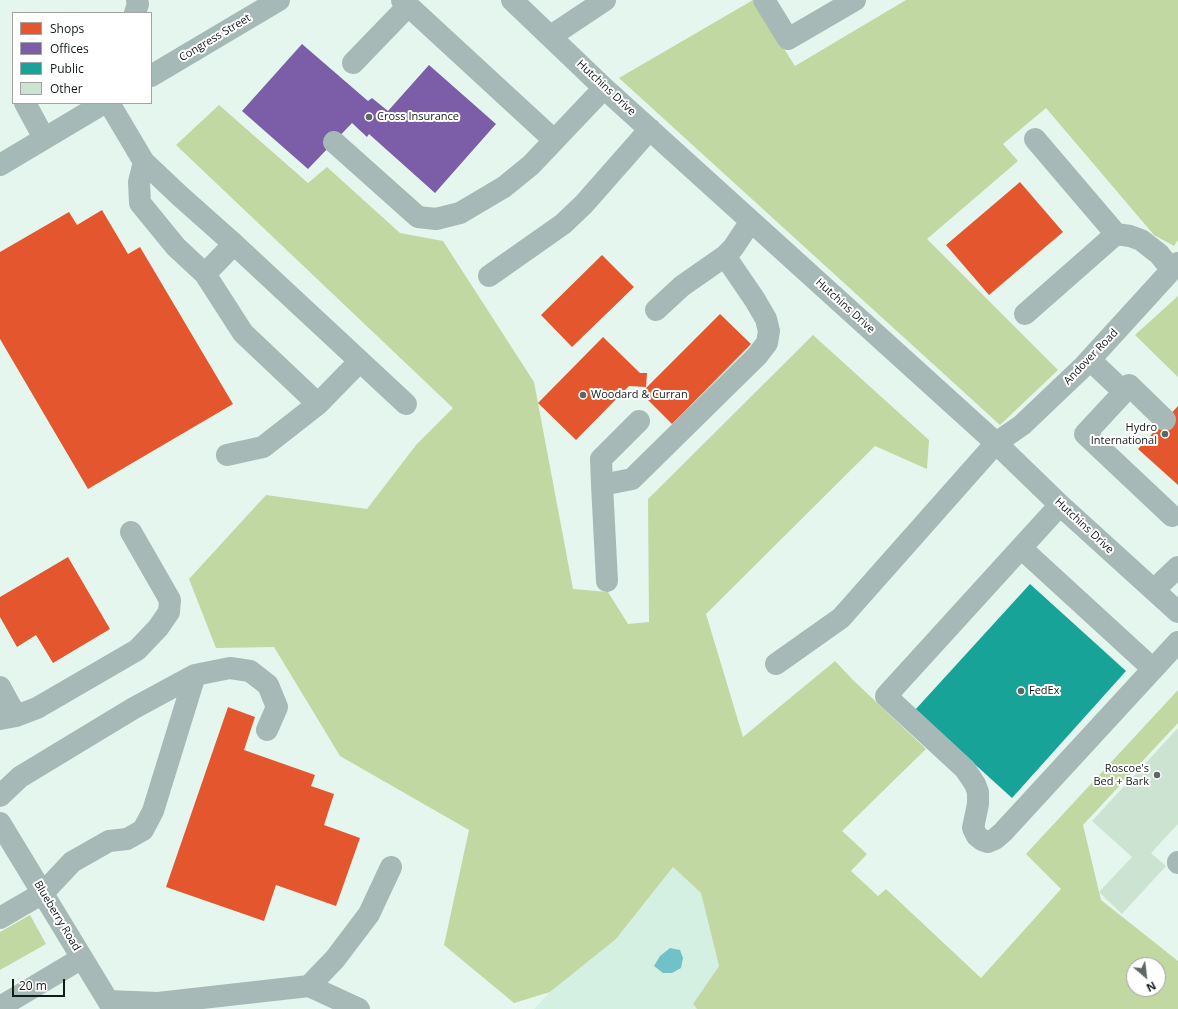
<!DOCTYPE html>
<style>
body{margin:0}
#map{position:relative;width:1178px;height:1009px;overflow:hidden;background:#e5f6ee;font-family:"Open Sans",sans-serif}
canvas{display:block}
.legend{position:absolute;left:12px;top:12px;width:140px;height:92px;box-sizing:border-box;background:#fff;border:1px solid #a0a4a3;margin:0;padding:5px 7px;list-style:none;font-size:12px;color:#121c18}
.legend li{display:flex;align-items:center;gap:8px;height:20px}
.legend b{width:20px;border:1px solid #a0a4a3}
.north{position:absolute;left:1126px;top:957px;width:40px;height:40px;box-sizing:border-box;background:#fff;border:1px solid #a0a4a3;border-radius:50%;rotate:152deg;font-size:11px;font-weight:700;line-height:16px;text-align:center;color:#121c18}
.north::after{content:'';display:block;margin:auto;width:14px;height:18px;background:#5c6863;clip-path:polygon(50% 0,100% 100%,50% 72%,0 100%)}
.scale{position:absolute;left:12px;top:979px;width:53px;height:18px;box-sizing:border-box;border:2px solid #121c18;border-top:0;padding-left:5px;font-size:12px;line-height:14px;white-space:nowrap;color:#121c18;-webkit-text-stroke:3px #fff;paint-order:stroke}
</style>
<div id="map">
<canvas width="1178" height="1009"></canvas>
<ul class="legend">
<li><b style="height:11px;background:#e4572e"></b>Shops</li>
<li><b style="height:11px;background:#7b5ea7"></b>Offices</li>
<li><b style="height:11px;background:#17a398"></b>Public</li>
<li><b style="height:11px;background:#cde3d1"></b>Other</li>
</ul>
<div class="north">N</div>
<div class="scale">20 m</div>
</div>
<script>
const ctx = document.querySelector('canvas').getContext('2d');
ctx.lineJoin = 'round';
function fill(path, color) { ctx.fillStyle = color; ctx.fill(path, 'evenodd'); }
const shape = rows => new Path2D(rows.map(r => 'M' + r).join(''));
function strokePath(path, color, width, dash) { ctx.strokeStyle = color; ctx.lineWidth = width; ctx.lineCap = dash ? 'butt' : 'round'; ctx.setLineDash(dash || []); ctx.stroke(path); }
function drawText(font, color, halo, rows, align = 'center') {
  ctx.font = font + ' "Open Sans",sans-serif'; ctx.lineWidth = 4; ctx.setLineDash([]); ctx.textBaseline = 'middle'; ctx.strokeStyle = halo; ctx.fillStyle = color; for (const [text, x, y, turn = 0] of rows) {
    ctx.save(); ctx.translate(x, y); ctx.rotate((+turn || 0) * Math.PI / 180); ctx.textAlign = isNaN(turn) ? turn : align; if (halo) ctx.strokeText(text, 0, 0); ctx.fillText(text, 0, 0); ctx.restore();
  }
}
fill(shape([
 [673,867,701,893,719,966,693,1004,697,1009,534,1009,550,992,616,939]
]), '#d4f0e3');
fill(shape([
 [753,0,795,66,906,0,1178,0,1178,240,1174,246,1154,235,1046,108,1003,144,1018,161,927,239,1058,370,1000,425,619,78],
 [219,105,308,183,327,167,400,233,443,241,534,382,573,589,608,592,628,624,649,622,648,499,813,335,929,440,927,469,875,446,706,614,743,737,835,661,854,681,926,749,842,831,867,854,851,871,878,896,886,889,981,978,1061,889,1026,854,1178,690,1178,723,1083,825,1101,900,1178,961,1178,1009,697,1009,693,1004,719,966,701,893,673,867,616,939,550,992,514,1003,444,945,469,830,340,756,274,647,216,648,189,579,266,495,367,509,416,445,453,408,176,145],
 [1134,965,1158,965,1158,989,1134,989],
 [1178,296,1178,377,1135,335],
 [30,915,46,944,0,970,0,932]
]), '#c1d8a2');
fill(shape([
 [670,948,680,950,683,958,681,968,672,973,663,973,654,966,660,956]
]), '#71c1c9');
fill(shape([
 [1020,182,1063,232,989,295,946,245],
 [102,210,128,254,140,247,233,404,88,489,0,339,0,252,69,212,77,225],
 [602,255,634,287,572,347,541,315],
 [720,314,751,344,672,424,641,393],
 [603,337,640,373,647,373,646,387,629,386,576,440,538,403],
 [1178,406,1178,485,1138,449],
 [68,557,110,629,53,663,36,635,17,647,0,617,0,597],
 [228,707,255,717,244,750,315,775,311,786,334,794,324,825,360,838,336,906,276,885,264,921,166,887]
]), '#e4572e');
fill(shape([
 [302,44,368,101,372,98,388,111,429,65,496,124,435,193,369,134,367,137,352,123,308,169,242,111]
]), '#7b5ea7');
fill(shape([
 [1030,584,1126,671,1012,798,915,710]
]), '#17a398');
fill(shape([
 [1178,728,1178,824,1151,853,1166,866,1122,914,1099,892,1132,857,1092,821]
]), '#cde3d1');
strokePath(shape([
 [402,0,554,140],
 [512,0,604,88,996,443,1060,505,1178,612],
 [764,0,788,39,855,0],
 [135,13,138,4,137,0],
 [551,36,605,0],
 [353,63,408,6],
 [25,103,44,138],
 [109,103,144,162,180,196,234,244,205,274],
 [1035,139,1116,234],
 [334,142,418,217,436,219,460,213,504,187,531,165,604,88],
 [144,162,139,182,140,203,176,247,205,274,243,333,318,404,359,362],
 [234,244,406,404],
 [489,276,563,224,584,204,650,129],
 [656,310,682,286,725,256,733,248,751,221],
 [1025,314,1116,234,1130,236,1141,240,1159,254,1172,270],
 [1090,360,1124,392,1129,385,1165,420],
 [1124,392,1085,434,1172,516],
 [227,455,263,447,318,404],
 [602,485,601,459,639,421],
 [1060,505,886,696,965,769,975,784,978,792,978,804,973,828,977,836,982,840,988,842,995,839,1003,832,1178,642],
 [1021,548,1153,669],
 [607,581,602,485,632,479,757,356,767,343,769,331,766,319,755,300,725,256],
 [1154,590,1178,567],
 [776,664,841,618,996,443,1022,425,1084,366,1178,263],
 [0,687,16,716],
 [0,719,16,716,37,708,137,650,158,628,169,612,170,600,131,532],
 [0,796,20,777,134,708,195,675,230,668,250,671,268,685,277,707,267,730],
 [0,823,113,1009],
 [1178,862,1178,863],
 [0,918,43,893,72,862,109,841,127,839,143,830,153,811,195,675],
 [309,986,335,959,369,914,391,867],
 [108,1001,158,1003,309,986,359,1009],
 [0,1007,82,958]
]), '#a7b9b6', 22);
strokePath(shape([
 [151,76,279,0],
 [0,165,104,103]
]), '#a5bab7', 22);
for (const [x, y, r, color] of [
 [369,117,4,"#5c6863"],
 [583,395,4,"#5c6863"],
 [1165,434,4,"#5c6863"],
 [1021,691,4,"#5c6863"],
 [1157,775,4,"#5c6863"]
]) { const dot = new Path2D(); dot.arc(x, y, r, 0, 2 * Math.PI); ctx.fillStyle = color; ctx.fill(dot); strokePath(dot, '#fff', 1.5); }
drawText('11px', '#121c18', '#fff', [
 ["Congress Street",215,38,-31],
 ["Hutchins Drive",606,88,43],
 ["Hutchins Drive",845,306,42],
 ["Andover Road",1091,357,-46],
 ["Hutchins Drive",1084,526,43],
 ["Blueberry Road",57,916,59]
]);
drawText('11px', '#121c18', '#fff', [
 ["Cross Insurance",377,117],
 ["Woodard & Curran",591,395],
 ["Hydro",1157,428,"right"],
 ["International",1157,441,"right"],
 ["FedEx",1029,691],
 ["Roscoe's",1149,769,"right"],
 ["Bed + Bark",1149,782,"right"]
], 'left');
</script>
